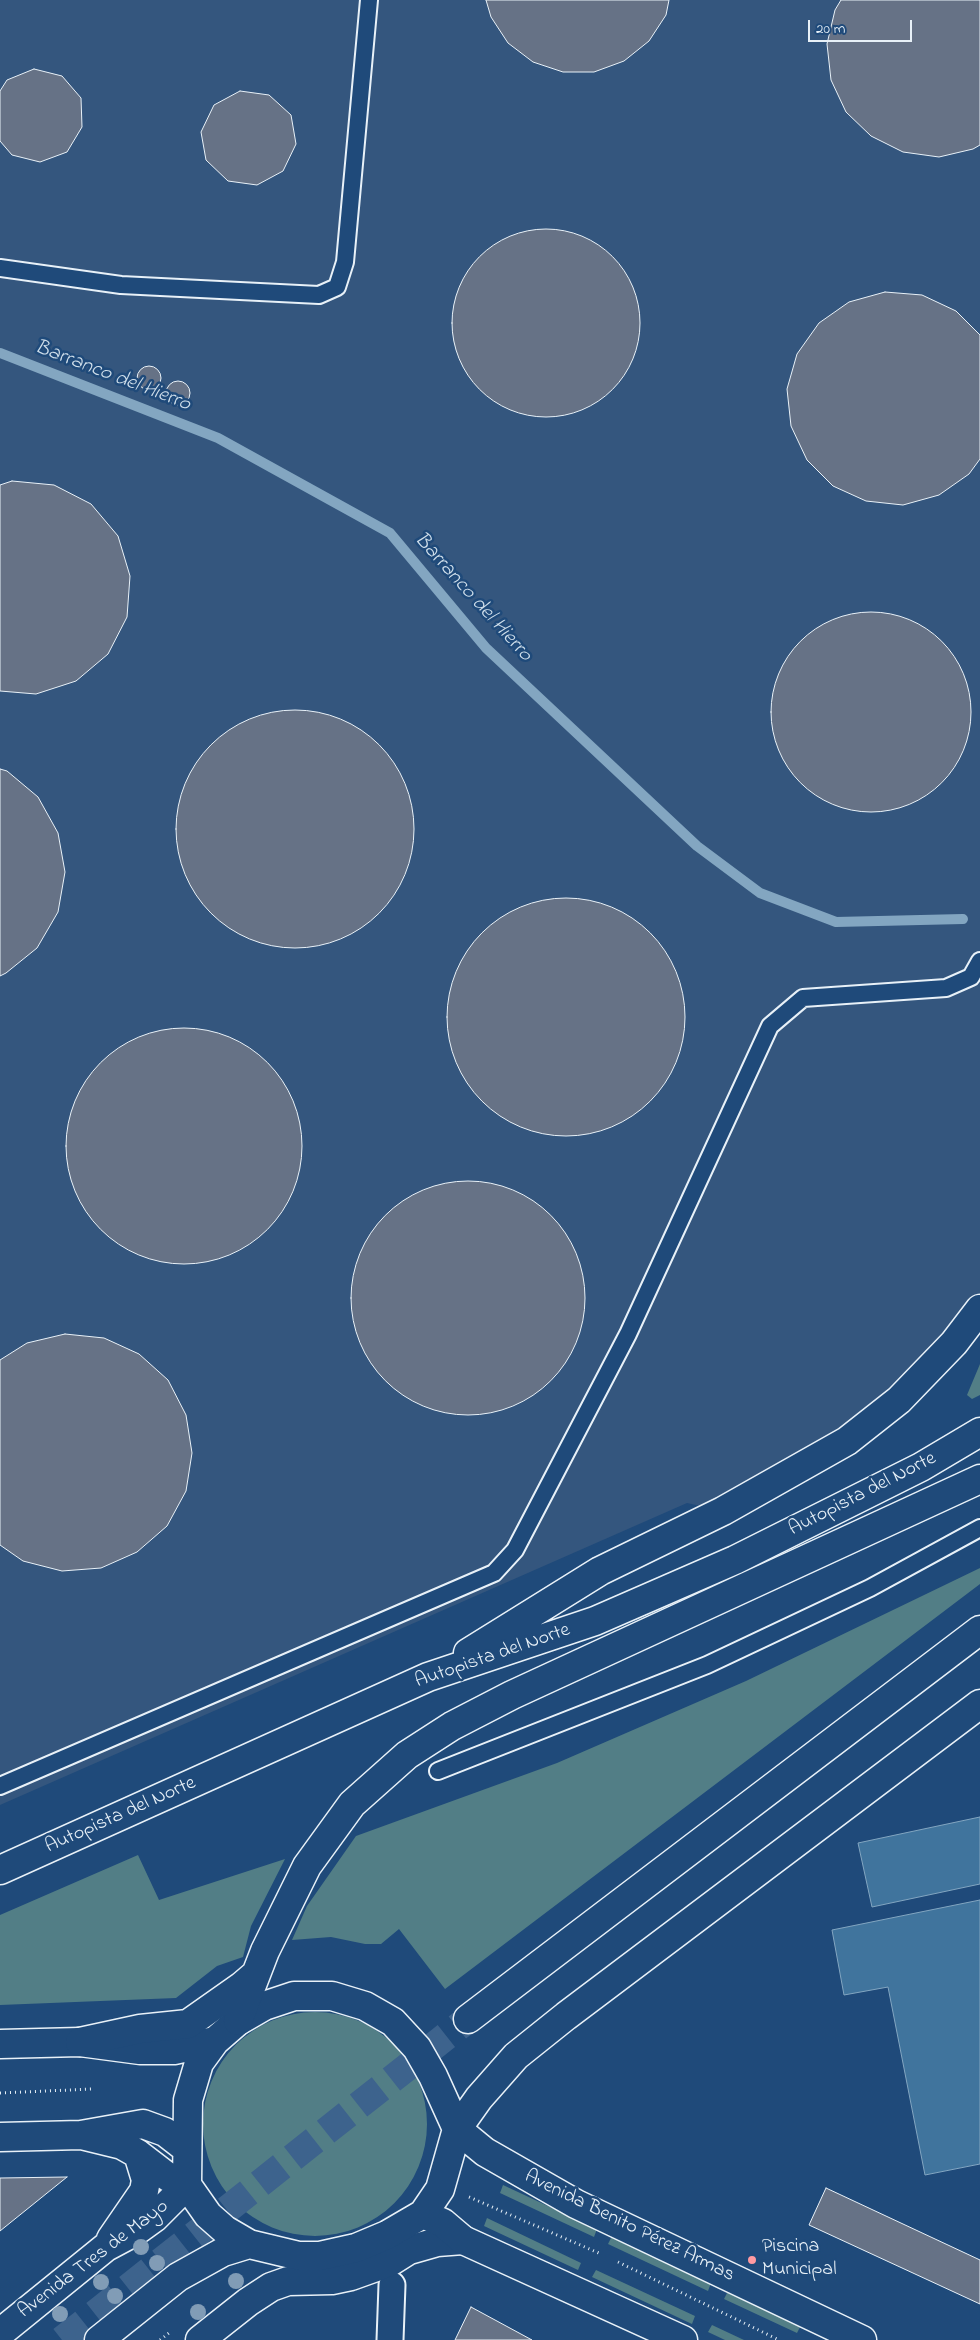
<!DOCTYPE html>
<meta charset="utf-8">
<style>
body{margin:0}
#map{position:relative;width:980px;height:2340px;overflow:hidden;background:#1f4a7a;font-family:"Indie Flower",sans-serif}
canvas{display:block}
.scale{position:absolute;left:808px;top:20px;width:104px;height:22px;box-sizing:border-box;border:2px solid #e8f1f8;border-top:0;padding-left:6px;font-size:15px;line-height:18px;white-space:nowrap;color:#e8f1f8;-webkit-text-stroke:4px #1f4a7a;paint-order:stroke}
</style>
<div id="map">
<canvas width="980" height="2340"></canvas>
<div class="scale">20 m</div>
</div>
<script>
const ctx = document.querySelector('canvas').getContext('2d');
ctx.lineJoin = 'round';
function fill(path, color) { ctx.fillStyle = color; ctx.fill(path, 'evenodd'); }
const shape = rows => new Path2D(rows.map(r => 'M' + r).join(''));
function strokePath(path, color, width, dash) { ctx.strokeStyle = color; ctx.lineWidth = width; ctx.lineCap = dash ? 'butt' : 'round'; ctx.setLineDash(dash || []); ctx.stroke(path); }
function drawText(font, color, halo, rows, align = 'center') {
  ctx.font = font + ' "Indie Flower",sans-serif'; ctx.lineWidth = 5; ctx.setLineDash([]); ctx.textBaseline = 'middle'; ctx.strokeStyle = halo; ctx.fillStyle = color; for (const [text, x, y, turn = 0] of rows) {
    ctx.save(); ctx.translate(x, y); ctx.rotate((+turn || 0) * Math.PI / 180); ctx.textAlign = isNaN(turn) ? turn : align; if (halo) ctx.strokeText(text, 0, 0); ctx.fillText(text, 0, 0); ctx.restore();
  }
}
fill(shape([
 [0,0,980,0,980,1309,928,1370,723,1511,687,1503,0,1805]
]), '#34567e');
fill(shape([
 [980,1364,980,1395,972,1399,967,1395],
 [980,1568,980,1584,445,1989,399,1929,381,1944,365,1944,331,1937,292,1940,307,1906,356,1836,557,1763,746,1681],
 [138,1855,159,1900,285,1859,251,1926,243,1957,217,1966,176,1998,0,2005,0,1915],
 '203 2124a112 112 0 1 1 224 0a112 112 0 1 1-224 0Z',
 [503,2185,597,2229,594,2237,500,2193],
 [487,2218,581,2263,578,2270,484,2226],
 [612,2236,711,2283,708,2291,608,2244],
 [596,2270,695,2316,692,2324,592,2277],
 [728,2291,801,2325,797,2333,724,2299],
 [712,2325,744,2340,725,2340,708,2332]
]), '#527e86');
const water = shape([
 [980,1817,980,1884,872,1907,858,1843,980,1817],
 [980,1900,980,2164,925,2175,888,1987,844,1995,832,1930,980,1900]
]);
fill(water, '#40749d');
strokePath(water, '#83a6c1', 1);
strokePath(shape([
 [0,353,218,438,390,533,486,648,697,846,760,893,836,922,963,919]
]), '#83a6c1', 10);
const building = shape([
 [486,0,669,0,666,15,649,41,624,61,594,72,563,72,533,62,508,43,491,17,486,0],
 [841,0,980,0,980,145,973,149,939,157,903,152,871,136,846,112,831,80,827,44,835,10,841,0],
 [34,69,62,76,81,98,82,127,67,152,40,162,12,155,0,141,0,91,7,80,34,69],
 [240,91,269,95,291,115,296,144,283,171,257,185,228,181,206,160,201,132,214,105,240,91],
 '452 323a94 94 0 1 1 188 0a94 94 0 1 1-188 0Z',
 [885,292,922,295,956,311,980,335,980,459,969,474,939,495,903,505,866,501,833,486,807,460,791,426,787,389,797,354,819,323,849,302,885,292],
 '137 378a12 12 0 1 1 24 0a12 12 0 1 1-24 0Z',
 '166 393a12 12 0 1 1 24 0a12 12 0 1 1-24 0Z',
 [12,481,54,485,91,504,118,536,130,576,127,617,108,654,76,681,36,694,0,691,0,485,12,481],
 '771 712a100 100 0 1 1 200 0a100 100 0 1 1-200 0Z',
 '176 829a119 119 0 1 1 238 0a119 119 0 1 1-238 0Z',
 [0,769,7,771,38,797,58,833,65,872,58,912,37,948,6,973,0,976,0,769],
 '447 1017a119 119 0 1 1 238 0a119 119 0 1 1-238 0Z',
 '66 1146a118 118 0 1 1 236 0a118 118 0 1 1-236 0Z',
 '351 1298a117 117 0 1 1 234 0a117 117 0 1 1-234 0Z',
 [65,1334,104,1338,139,1354,168,1380,186,1415,192,1453,186,1491,167,1526,137,1552,101,1568,62,1571,23,1561,0,1545,0,1360,27,1343,65,1334],
 [67,2177,0,2231,0,2178,67,2177],
 [826,2188,980,2260,980,2304,809,2225,826,2188],
 [471,2307,532,2340,455,2340,471,2307]
]);
fill(building, '#667286');
strokePath(building, '#e8f1f8', 1);
strokePath(shape([
 [62,2340,468,2019]
]), '#3d638d', 28, [28, 14]);
const service = shape([
 [0,268,121,285,319,295,337,287,345,262,369,0],
 [438,1771,707,1665,870,1588,980,1528],
 [0,1786,494,1573,515,1550,628,1334,770,1026,803,998,946,988,971,977,980,961]
]);
const pedestrian = shape([
 [390,2340,392,2285]
]);
const minor = shape([
 [200,2340,248,2302,271,2287,288,2281,332,2280,351,2276,390,2262,409,2250,437,2242,463,2240]
]);
const tertiary = shape([
 [0,2044,80,2042,140,2050,174,2050,215,2041],
 [81,2135,122,2145,138,2154,168,2177,187,2185,208,2215,225,2230,249,2244,299,2256,320,2256,356,2248,387,2235,423,2214,440,2189,457,2129,479,2098,516,2056,566,2016,980,1704],
 [0,2137,81,2135,143,2124,165,2132,187,2149],
 [187,2185,188,2100,199,2063,215,2041,238,2021,264,2006,294,1996,332,1996,365,2006,393,2022,417,2048,433,2076,457,2129,485,2152,576,2204,862,2340],
 [423,2214,443,2223,463,2240,683,2340],
 [111,2239,144,2191,146,2180,138,2154],
 [0,2333,106,2247,136,2231,154,2218,187,2185],
 [99,2340,178,2277,223,2252,249,2244]
]);
const trunk = shape([
 [468,1653,600,1571,723,1511,847,1441,899,1400,954,1343,980,1309],
 [0,1870,428,1677,595,1621,735,1560,921,1467,980,1432],
 [468,2019,980,1630]
]);
const motorway = shape([
 [238,2021,265,1951,307,1866,352,1804,407,1755,452,1726,512,1695,980,1479],
 [80,2042,140,2029,188,2024,242,1986,256,1974]
]);
strokePath(service, '#e8f1f8', 20);
strokePath(pedestrian, '#e8f1f8', 29);
strokePath(minor, '#e8f1f8', 31);
strokePath(tertiary, '#e8f1f8', 31);
strokePath(trunk, '#e8f1f8', 31);
strokePath(motorway, '#e8f1f8', 31);
strokePath(shape([
 [0,2093,92,2089],
 [469,2197,601,2254],
 [618,2262,779,2340],
 [160,2340,169,2333]
]), '#e8f1f8', 3, [1, 4]);
strokePath(service, '#1f4a7a', 16);
strokePath(pedestrian, '#1f4a7a', 25);
strokePath(minor, '#1f4a7a', 28);
strokePath(tertiary, '#1f4a7a', 28);
strokePath(trunk, '#1f4a7a', 28);
strokePath(motorway, '#1f4a7a', 28);
ctx.fillStyle = '#819cb6';
for (const [x, y] of [
 [141,2247],
 [157,2263],
 [236,2281],
 [101,2282],
 [115,2296],
 [198,2312],
 [60,2314]
]) { ctx.beginPath(); ctx.arc(x, y, 8, 0, 2 * Math.PI); ctx.fill(); }
for (const [x, y, r, color] of [
 [752,2260,5,"#ff9aa2"]
]) { const dot = new Path2D(); dot.arc(x, y, r, 0, 2 * Math.PI); ctx.fillStyle = color; ctx.fill(dot); strokePath(dot, '#1f4a7a', 2); }
drawText('20px', '#e8f1f8', '#1f4a7a', [
 ["Autopista del Norte",863,1495,-27],
 ["Autopista del Norte",493,1657,-19],
 ["Autopista del Norte",121,1816,-24],
 ["Avenida Benito Pérez Armas",629,2227,26],
 ["Avenida Tres de Mayo",94,2260,-37]
]);
drawText('20px', '#e8f1f8', '#1f4a7a', [
 ["Piscina",762,2248],
 ["Municipal",762,2271]
], 'left');
drawText('italic 21px', '#cfdeea', '#1f4a7a', [
 ["Barranco del Hierro",112,377,21],
 ["Barranco del Hierro",472,598,48]
]);
</script>
